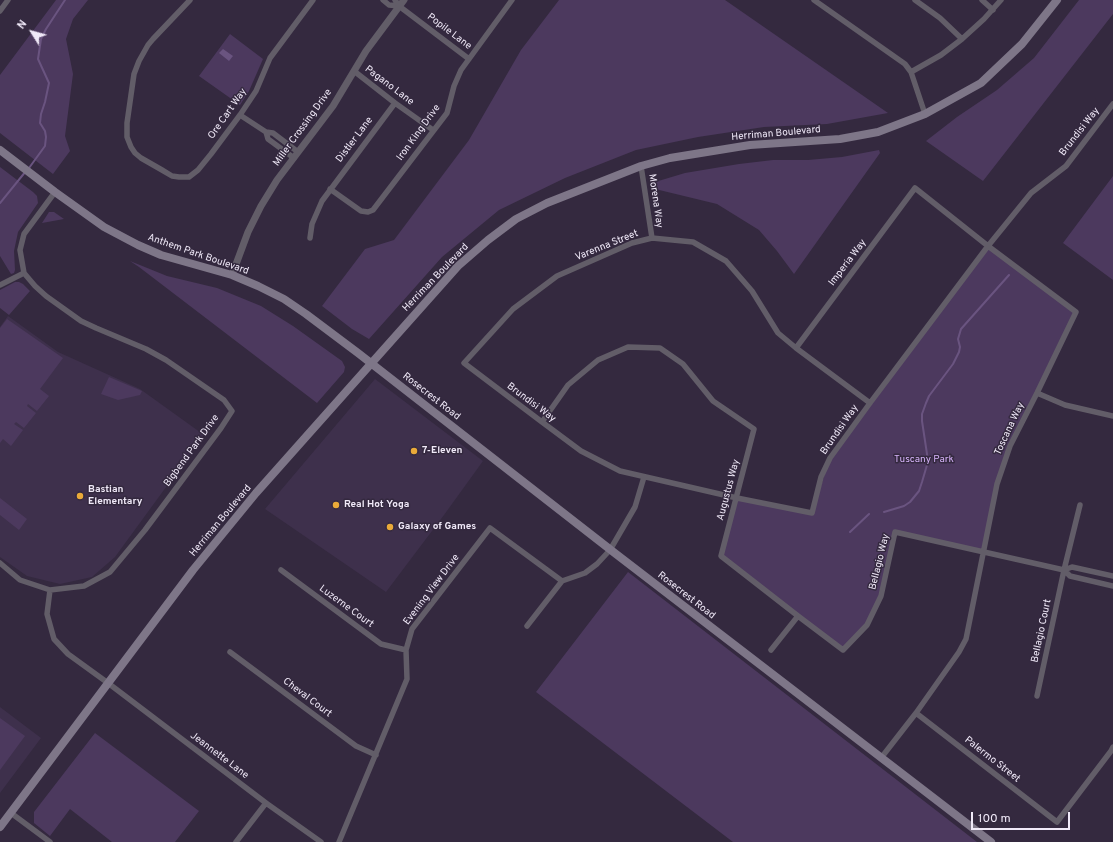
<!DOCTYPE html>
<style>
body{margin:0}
#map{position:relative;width:1113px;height:842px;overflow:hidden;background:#34293f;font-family:Overpass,sans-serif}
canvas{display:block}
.north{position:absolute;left:12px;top:12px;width:40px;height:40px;-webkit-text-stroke:3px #34293f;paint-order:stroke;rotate:307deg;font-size:11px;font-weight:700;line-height:16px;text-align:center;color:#f0e9f8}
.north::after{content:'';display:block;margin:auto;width:14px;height:18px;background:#f0e9f8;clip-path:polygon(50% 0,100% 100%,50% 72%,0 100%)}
.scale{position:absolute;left:971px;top:812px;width:99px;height:18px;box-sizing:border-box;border:2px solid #f0e9f8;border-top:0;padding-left:5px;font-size:12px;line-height:14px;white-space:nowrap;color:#f0e9f8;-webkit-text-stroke:3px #34293f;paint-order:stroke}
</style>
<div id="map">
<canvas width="1113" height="842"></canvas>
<div class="north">N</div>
<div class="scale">100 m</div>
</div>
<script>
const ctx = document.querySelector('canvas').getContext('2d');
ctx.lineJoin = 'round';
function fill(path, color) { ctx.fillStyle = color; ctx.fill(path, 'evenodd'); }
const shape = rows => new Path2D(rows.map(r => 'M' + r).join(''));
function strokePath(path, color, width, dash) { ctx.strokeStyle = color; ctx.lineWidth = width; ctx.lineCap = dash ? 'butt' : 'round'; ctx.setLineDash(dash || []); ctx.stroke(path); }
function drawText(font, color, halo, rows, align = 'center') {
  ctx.font = font + ' Overpass,sans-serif'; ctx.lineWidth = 3; ctx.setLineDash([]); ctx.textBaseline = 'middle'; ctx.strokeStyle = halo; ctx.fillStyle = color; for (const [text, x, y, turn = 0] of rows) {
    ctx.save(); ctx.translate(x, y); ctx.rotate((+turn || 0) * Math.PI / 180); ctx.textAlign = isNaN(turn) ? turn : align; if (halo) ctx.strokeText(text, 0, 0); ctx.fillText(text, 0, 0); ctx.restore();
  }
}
fill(shape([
 [8,316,58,352,140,389,204,435,115,557,92,577,60,584,27,576,0,557,0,327],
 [375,379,483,461,444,515,386,592,265,509],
 [0,707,41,738,0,793]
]), '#3e304c');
fill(shape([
 [56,0,88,0,73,19,66,39,73,74,65,136,70,151,53,174,0,133,0,75],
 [559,0,725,0,888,113,827,124,764,127,698,137,636,150,565,178,499,210,442,257,369,339,352,329,322,306,365,249,394,240,469,140,521,50],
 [1079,0,1113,0,1113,14,983,181,926,141,957,117,997,90,1034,58],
 [230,34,263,59,249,91,240,105,199,76],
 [879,150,880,153,794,274,777,251,759,230,717,204,651,188,655,182,685,173,739,164,773,160,808,160,842,157],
 [0,167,33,192,37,196,38,203,18,232,14,251,15,270,14,273,11,274,0,256],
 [1113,176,1113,280,1063,243],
 [49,212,54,212,64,219,42,223],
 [988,246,1076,312,1010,446,997,484,983,552,895,532,881,596,867,625,843,650,721,556,737,498,812,513,830,458],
 [130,261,167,276,217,288,261,306,293,326,342,361,345,367,344,372,317,403,139,267],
 [15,282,19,282,23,284,30,291,9,315,0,308,0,290],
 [7,319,63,358,40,389,49,396,37,411,28,404,27,406,36,413,24,428,16,422,14,424,23,430,11,446,3,439,0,443,0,328],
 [109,377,142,391,140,395,118,400,101,394],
 [0,498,27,519,19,530,0,515],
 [628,572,977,842,733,842,536,692],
 [0,718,25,736,0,770],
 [95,733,199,811,175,842,112,842,70,809,50,836,34,823,34,812]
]), '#4c395e');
fill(shape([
 [223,49,233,56,229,61,219,53]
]), '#6a5480');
strokePath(shape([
 [29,168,45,146,46,137,45,131,40,123,41,114,45,102,49,83,38,59,41,39,46,29,65,0],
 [0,203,26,171],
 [884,512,904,506,910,502,919,491,922,482,927,465,927,454,922,421,922,414,926,403,929,396,953,364,959,352,960,347,958,339,961,329,1009,275],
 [850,532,869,514]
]), '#6a5480', 2);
strokePath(shape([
 [190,0,153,39,148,45,139,61,134,74,127,123,127,137,131,147,135,153,141,158,162,170,172,176,179,177,189,177,198,170,211,154,240,115,256,91,270,58,313,0],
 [383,0,389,5,399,6],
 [395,0,399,6,469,59],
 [814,0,905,64,911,72,925,114],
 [915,0,940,18,962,39],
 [982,0,993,10],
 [0,11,8,0],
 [354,71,395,103,433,130],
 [911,72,941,55,962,39,984,19,1001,0],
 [240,115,266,132,273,133,298,152],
 [266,132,268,139,294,158],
 [641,166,652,238],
 [330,189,361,211,368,212,373,210,447,113,454,86,461,70,512,0],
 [310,238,312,224,322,201,395,103],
 [0,285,24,273],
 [796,348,915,188,988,246,1076,312,1037,393,1010,446,997,484,966,639,959,652,916,713,881,758],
 [1037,393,1065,405,1113,416],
 [870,403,796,348,778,333,752,291,726,261,693,242,652,238,632,243,557,276,513,309,464,363,542,422,581,451,620,471,737,498,812,513,821,477,830,458,870,403,988,246,1031,193,1066,166,1113,104],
 [542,422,568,385,598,360,628,347,660,348,683,364,713,401,754,429,721,556,798,616,843,650,867,625,881,596,895,532,1064,570,1070,576,1113,586],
 [0,563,20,580,50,590,84,586,110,572,145,530,221,428,232,411,224,400,166,360,146,349,96,328,81,321,46,296,35,286,24,273,20,250,24,234,55,192],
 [281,570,381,644,406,650],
 [1064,570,1072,567,1113,576],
 [562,581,585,573,597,564,610,550,635,507,644,477],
 [50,590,47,614,54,639,68,654,108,683,266,803,321,842],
 [527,626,562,581],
 [771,650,798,616],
 [230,652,356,746,376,755],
 [1037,696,1064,570,1080,505],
 [916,713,1057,822,1111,751,1113,747],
 [11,813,50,842],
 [236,842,266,803],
 [339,842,407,679,406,650,412,629,490,528,562,581]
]), '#625d68', 5.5);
strokePath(shape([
 [232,275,248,232,261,206,277,180,333,106,366,51,404,0]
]), '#625d68', 7);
strokePath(shape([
 [0,150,55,192,104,227,138,245,161,255,232,275,258,286,284,299,306,314,358,353,616,554,991,842],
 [0,827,193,570,256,493,304,439,458,266,488,240,516,219,547,203,641,166,670,158,750,145,840,139,878,132,925,114,981,83,1022,44,1057,0]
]), '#7e7688', 8);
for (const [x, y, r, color] of [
 [414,451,4,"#eaaa39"],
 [80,496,4,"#eaaa39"],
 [336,505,4,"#eaaa39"],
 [390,527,4,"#eaaa39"]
]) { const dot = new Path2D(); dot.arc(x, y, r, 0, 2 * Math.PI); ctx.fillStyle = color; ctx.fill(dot); strokePath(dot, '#34293f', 1.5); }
drawText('10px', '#f0e9f8', '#34293f', [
 ["Popile Lane",449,32,37],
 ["Pagano Lane",389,86,37],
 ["Ore Cart Way",228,114,-55],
 ["Miller Crossing Drive",303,128,-54],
 ["Brundisi Way",1080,132,-52],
 ["Iron King Drive",419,133,-54],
 ["Herriman Boulevard",776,134,-5],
 ["Distler Lane",355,140,-53],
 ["Morena Way",655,201,82],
 ["Varenna Street",607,246,-22],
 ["Anthem Park Boulevard",198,255,19],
 ["Imperia Way",848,263,-53],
 ["Herriman Boulevard",436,278,-46],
 ["Rosecrest Road",431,397,38],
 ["Brundisi Way",531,403,37],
 ["Toscana Way",1010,429,-65],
 ["Brundisi Way",840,430,-55],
 ["Bigbend Park Drive",192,451,-54],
 ["Augustus Way",729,490,-75],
 ["Herriman Boulevard",221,521,-50],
 ["Bellagio Way",880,562,-76],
 ["Evening View Drive",432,590,-53],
 ["Rosecrest Road",686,596,38],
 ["Luzerne Court",346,607,36],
 ["Bellagio Court",1042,631,-78],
 ["Cheval Court",307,698,37],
 ["Jeannette Lane",219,756,37],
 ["Palermo Street",992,760,38]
]);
drawText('bold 10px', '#f0e9f8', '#34293f', [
 ["7-Eleven",422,451],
 ["Bastian",88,490],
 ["Elementary",88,502],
 ["Real Hot Yoga",344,505],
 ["Galaxy of Games",398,527]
], 'left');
drawText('10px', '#d6b3fa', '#34293f', [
 ["Tuscany Park",924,460]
]);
</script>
